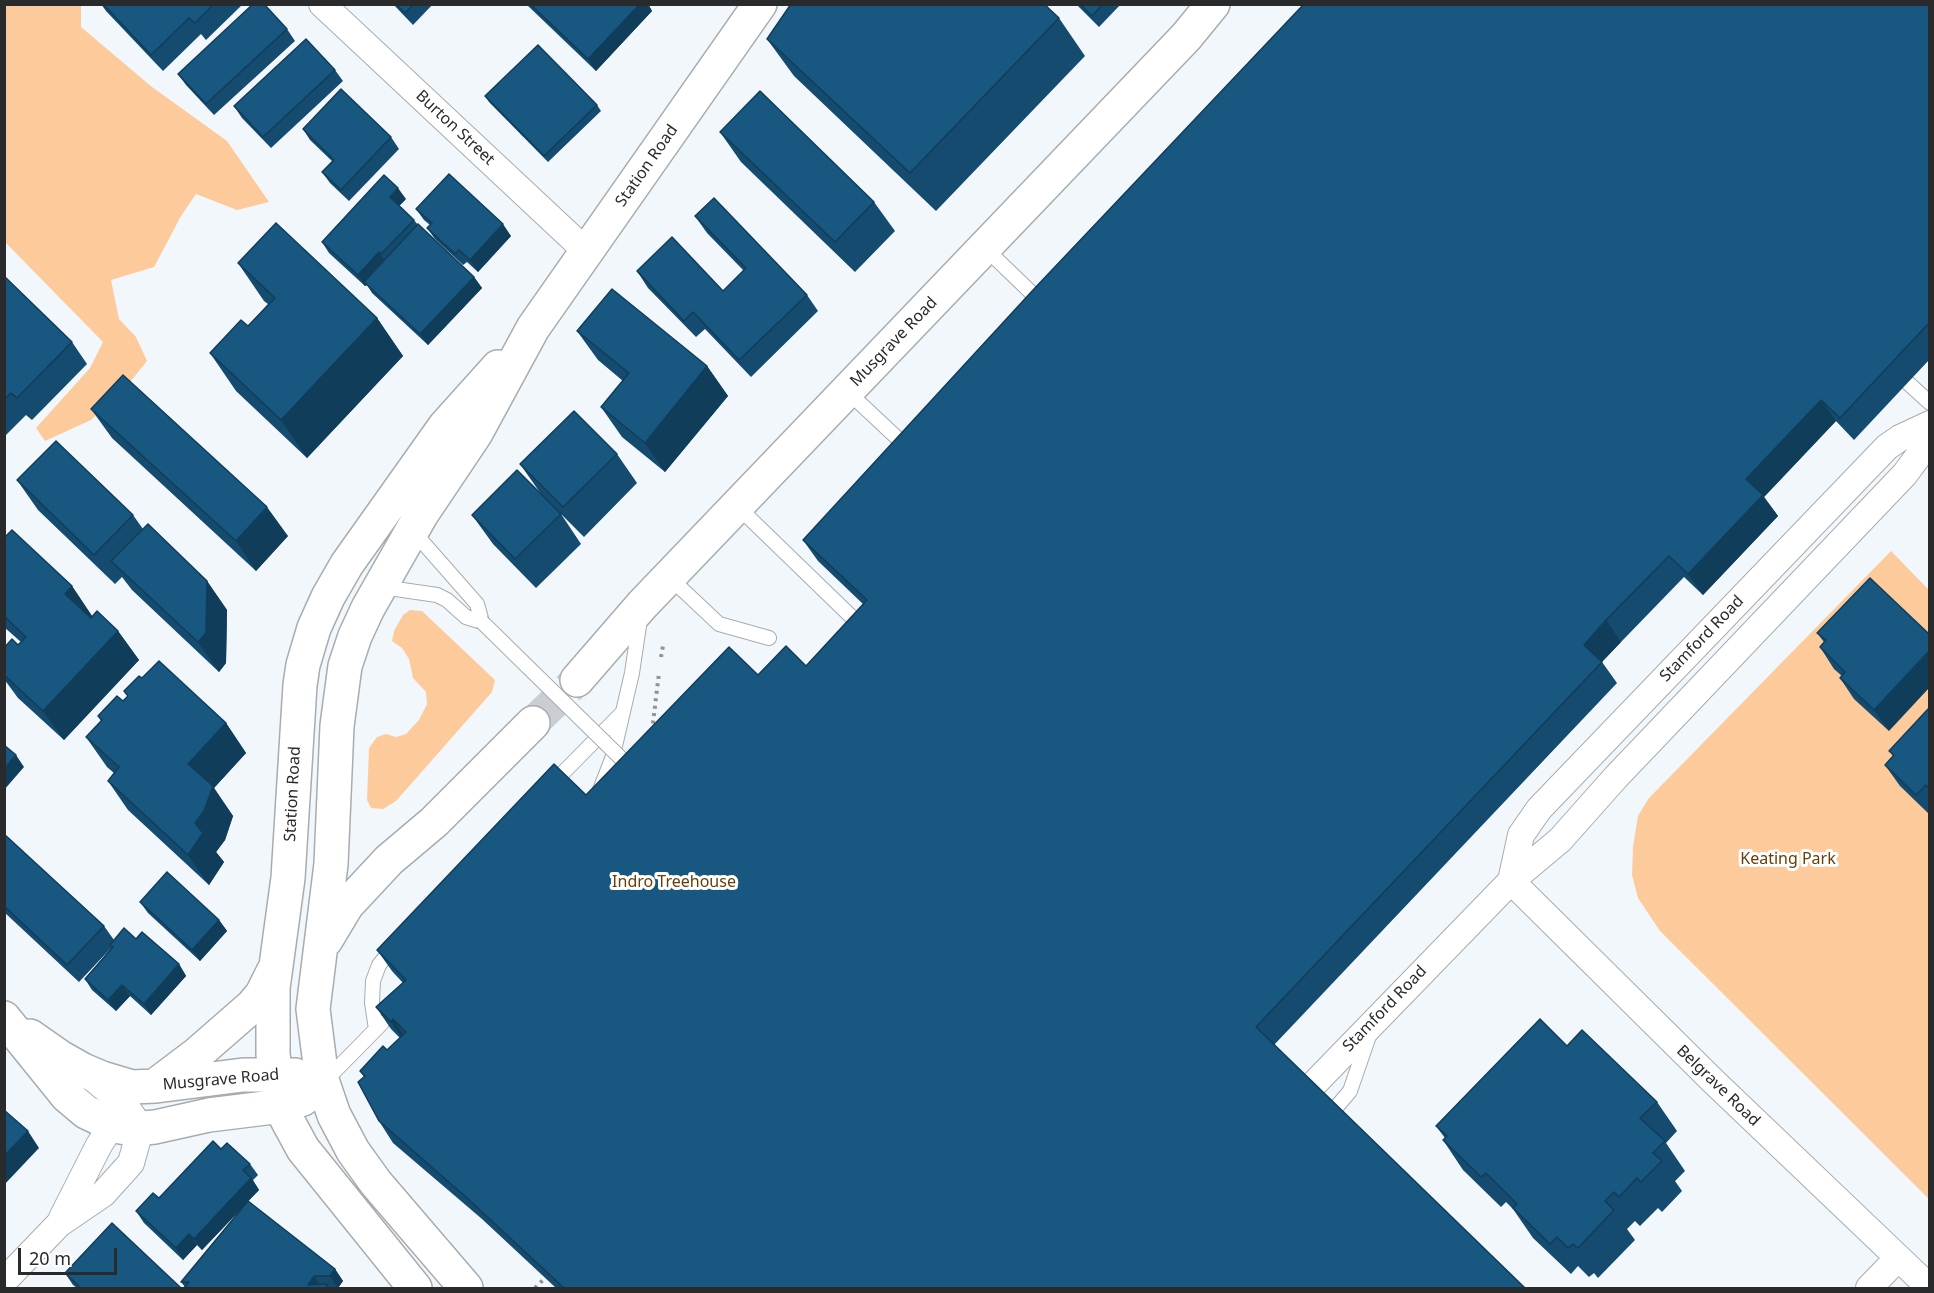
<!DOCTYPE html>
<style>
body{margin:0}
#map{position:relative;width:1934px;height:1293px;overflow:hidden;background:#f2f7fc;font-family:"Noto Sans",sans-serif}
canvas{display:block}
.frame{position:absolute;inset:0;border:6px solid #282a2c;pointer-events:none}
.scale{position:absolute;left:18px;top:1248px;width:99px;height:27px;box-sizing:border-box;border:3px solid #282a2c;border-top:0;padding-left:8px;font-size:18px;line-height:21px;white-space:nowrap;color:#282a2c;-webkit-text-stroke:4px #fff;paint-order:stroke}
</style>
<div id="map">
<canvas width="1934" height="1293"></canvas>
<div class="frame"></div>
<div class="scale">20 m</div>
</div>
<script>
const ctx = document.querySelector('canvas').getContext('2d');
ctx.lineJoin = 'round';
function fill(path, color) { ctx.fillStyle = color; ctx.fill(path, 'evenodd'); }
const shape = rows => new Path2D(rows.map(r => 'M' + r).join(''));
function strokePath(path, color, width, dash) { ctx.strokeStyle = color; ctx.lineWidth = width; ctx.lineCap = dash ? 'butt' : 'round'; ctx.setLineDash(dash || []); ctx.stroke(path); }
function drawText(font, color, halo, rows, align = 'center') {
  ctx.font = font + ' "Noto Sans",sans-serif'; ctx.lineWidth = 6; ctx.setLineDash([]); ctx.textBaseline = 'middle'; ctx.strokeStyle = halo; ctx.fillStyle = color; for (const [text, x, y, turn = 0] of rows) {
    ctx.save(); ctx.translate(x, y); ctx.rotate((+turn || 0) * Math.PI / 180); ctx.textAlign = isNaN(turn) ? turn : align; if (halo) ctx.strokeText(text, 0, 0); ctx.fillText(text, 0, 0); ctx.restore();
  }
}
fill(shape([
 [4,5,81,5,81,27,152,87,227,141,269,202,237,210,196,194,181,216,154,267,111,280,119,319,136,337,147,361,130,382,91,420,45,441,36,428,90,368,103,342,5,242],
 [1891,551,1929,590,1929,1199,1660,931,1638,898,1632,875,1633,847,1638,816,1649,798],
 [410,610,422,611,495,680,492,692,396,801,383,809,371,808,367,800,369,748,377,737,386,734,396,737,406,734,419,720,427,704,426,692,413,678,409,659,402,648,392,641,394,631,403,615]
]), '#fcca9b');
strokePath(shape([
 [533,723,577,680]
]), '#caced2', 33, [33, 16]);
const lane = shape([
 [985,248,1044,305],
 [1908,383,1930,403],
 [847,391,911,451],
 [738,507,863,628],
 [412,530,477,604,482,622],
 [669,577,719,624,769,638],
 [382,587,437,595,447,600,466,617,482,622],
 [550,786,622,713],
 [600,790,612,759,632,673,640,619],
 [376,1029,372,1003,373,981,379,965,394,946],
 [324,1082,382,1023],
 [1334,1110,1350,1091,1369,1036]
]);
const street = shape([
 [322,4,587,252],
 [1511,881,1521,835,1539,809,1887,447,1900,438,1930,424],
 [1511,881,1712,1080,1930,1288],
 [1311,1087,1511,881,1560,840,1616,777,1905,474,1930,440],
 [62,1218,99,1145,121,1111],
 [4,1281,59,1224,103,1194,131,1163,139,1134,138,1124,125,1105,94,1079],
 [1869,1288,1898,1258]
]);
const secondary = shape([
 [577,680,642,605,1186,37,1213,4],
 [326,940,347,905,389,860,434,822,533,723],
 [4,1018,67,1096,86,1112,115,1126,132,1129,155,1127,209,1115,282,1106,303,1099],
 [30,1036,60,1057,83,1070,102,1078,132,1087,156,1086,243,1075,295,1075],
 [156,1085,197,1054,252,1006,262,994,273,972],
 [415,1288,303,1149,284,1114,277,1086,273,1054,273,988,288,878,300,685,303,665,314,628,328,597,347,564,445,426,498,367],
 [466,1288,376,1183,353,1151,334,1115,322,1080,313,1009,331,864,337,726,345,666,355,636,368,608,421,515,476,433,533,328,760,4]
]);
strokePath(lane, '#a7acb0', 16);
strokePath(street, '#a7acb0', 28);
strokePath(secondary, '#a7acb0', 36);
strokePath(shape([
 [661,657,663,646],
 [652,731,659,673],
 [535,1288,545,1278]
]), '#8f9396', 4, [3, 4.5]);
strokePath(lane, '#fff', 14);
strokePath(street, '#fff', 26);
strokePath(secondary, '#fff', 33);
const laneBridge = shape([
 [482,622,635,772]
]);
strokePath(laneBridge, '#a7acb0', 16, []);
strokePath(laneBridge, '#fff', 14);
fill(shape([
 [101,4,243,4,206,40,201,34,163,71,106,11],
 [393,4,433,4,413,25],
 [526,4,648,4,652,11,596,71],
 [1076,4,1121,4,1099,27],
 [1929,4,1929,360,1854,440,1836,421,1764,497,1778,516,1703,595,1684,577,1621,642,1602,662,1617,683,1274,1045,1525,1288,556,1288,482,1219,393,1143,379,1121,364,1077,360,1071,387,1050,400,1038,391,1029,376,1007,403,983,392,971,377,950,586,795,758,675,806,666,863,604,818,561,803,540],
 [1059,18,1085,56,936,211,794,76,767,39],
 [287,29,295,41,214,115,186,85,178,74],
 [335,70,343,81,271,148,242,118,234,106],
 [485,96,597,105,601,111,548,162,489,102],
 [303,129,391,137,399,149,349,201,330,183,322,172,332,161,310,140],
 [720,132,874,202,895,231,855,272,741,162],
 [406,199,399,206,414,220,418,225,474,277,482,288,428,345,372,293,367,285,365,286,329,253,322,242],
 [416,209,511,236,478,272,467,262,463,265,435,239,427,228,430,225,424,220],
 [695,216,807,295,818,311,751,377,705,329,696,337,648,288,637,271,723,291,744,271,707,233],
 [238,263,377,318,403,356,307,458,236,391,210,353,248,326,268,304,264,301],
 [4,276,72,342,87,364,32,420,26,415,4,437],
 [577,331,707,366,728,396,665,472,622,437,601,407,623,381,598,360],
 [91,409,288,536,256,571,112,438],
 [617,454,637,483,584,537,541,494,520,464],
 [17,480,133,515,143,529,207,581,227,610,226,663,219,672,132,590,122,577,115,584,38,510],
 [561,514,581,544,536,588,493,544,472,515],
 [4,537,72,586,92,616,118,631,139,660,64,740,18,698,4,679,4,648,18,645,21,642,4,627],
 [1870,578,1889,731,1854,699,1840,678,1842,676,1834,669,1820,647,1824,642,1817,633],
 [142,678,226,723,246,753,214,788,233,816,225,840,216,852,224,862,209,885,128,810,108,781,114,773,107,767,86,737,101,721,98,716,123,701,128,696,124,691],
 [1929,708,1929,814,1900,786,1885,765,1893,756,1889,751],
 [4,834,104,926,114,940,136,939,179,964,186,976,151,1015,130,996,116,1011,92,990,85,979,112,947,79,982,4,912],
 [140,902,219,920,227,931,200,961,148,913],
 [1567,1046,1657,1102,1677,1131,1666,1143,1685,1171,1675,1181,1682,1191,1662,1212,1658,1208,1640,1226,1635,1221,1627,1229,1635,1240,1598,1278,1594,1273,1589,1277,1578,1266,1571,1274,1533,1238,1513,1209,1506,1202,1501,1207,1463,1170,1443,1140,1445,1138,1436,1126],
 [221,1149,250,1164,258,1175,253,1180,259,1190,248,1201,335,1269,343,1281,338,1288,329,1288,330,1288,184,1288,185,1287,181,1282,243,1207,202,1250,197,1245,183,1260,144,1223,136,1211,159,1198],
 [65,1273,181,1288,77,1288,73,1285]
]), '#144b6e');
fill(shape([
 [640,4,648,4,652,11,596,71,588,59],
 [398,188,406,199,397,208,390,197],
 [503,224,511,236,478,272,470,260],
 [379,252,387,264,364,282,367,285,365,286,358,275],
 [474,277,482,288,428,345,420,334],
 [377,318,403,356,307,458,281,420],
 [707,366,728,396,665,472,645,443],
 [1821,400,1836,421,1764,497,1778,516,1703,595,1688,574,1746,479],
 [267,507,288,536,256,571,236,541],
 [207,581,227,610,226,663,219,672,198,642],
 [72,586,92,616,86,623,65,594],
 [1606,620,1621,642,1598,666,1584,645],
 [118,631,139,660,64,740,43,711],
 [1929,651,1929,688,1889,731,1874,710],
 [226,723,246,753,214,788,233,816,225,840,216,852,224,862,209,885,188,855,195,823,188,764],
 [16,755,24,767,4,790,4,769],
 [219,920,227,931,200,961,192,950],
 [179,964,186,976,151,1015,144,1004],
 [122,985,130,996,116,1011,108,1000],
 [393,1019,408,1041,406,1044,391,1022],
 [28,1131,39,1148,4,1185,4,1156],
 [251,1178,259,1190,202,1250,194,1239],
 [189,1234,197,1245,183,1260,176,1248],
 [335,1269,343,1281,338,1288,330,1276],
 [314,1276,322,1288,308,1285]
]), '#103d5a');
const building = shape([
 [103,4,214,4,195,23,189,18,151,55,103,4],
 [253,4,264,4,287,29,206,104,178,74,253,4],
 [396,4,414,4,405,13,396,4],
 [530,4,640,4,588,59,530,4],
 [791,4,1044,4,1059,18,910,173,767,39,791,4],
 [1080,4,1103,4,1092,16,1080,4],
 [1304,4,1929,4,1929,323,1840,418,1821,400,1746,479,1763,495,1688,574,1669,556,1606,620,1584,645,1602,662,1256,1027,1525,1288,564,1288,467,1198,379,1121,358,1082,365,1076,360,1071,383,1046,387,1050,406,1032,393,1019,391,1022,376,1007,406,980,377,950,554,764,586,795,729,647,758,675,786,646,806,666,867,600,803,540,1034,289,1304,4],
 [306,39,335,70,263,137,234,106,306,39],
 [538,45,597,105,544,156,485,96,538,45],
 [341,89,391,137,341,190,322,172,334,160,303,129,341,89],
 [760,91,874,202,835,242,720,132,760,91],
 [449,174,503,224,470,260,459,250,455,254,427,228,432,223,416,209,449,174],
 [384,175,398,188,390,197,414,220,381,254,379,252,358,275,322,242,384,175],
 [714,198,807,295,739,360,693,312,684,321,637,271,672,237,723,291,746,268,695,216,714,198],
 [276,223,377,318,281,420,210,353,241,320,248,326,275,298,238,263,276,223],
 [418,224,474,277,420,334,364,282,418,224],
 [4,276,72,342,17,398,11,393,4,400,4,276],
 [612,289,707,366,645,443,601,407,629,373,577,331,612,289],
 [123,375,267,507,236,541,91,409,123,375],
 [574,411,617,454,563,507,520,464,574,411],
 [56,441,133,515,94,555,17,480,56,441],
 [517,470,561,514,515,559,472,515,517,470],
 [148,524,207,581,206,633,198,642,111,561,148,524],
 [12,530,72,586,65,594,91,618,97,611,118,631,43,711,4,675,4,648,12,639,18,645,26,637,4,616,4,537,5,537,12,530],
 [1870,578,1929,634,1929,651,1874,710,1840,678,1845,672,1820,647,1826,640,1817,633,1870,578],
 [159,661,226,723,188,764,213,786,204,811,195,823,203,833,188,855,108,781,119,767,86,737,102,720,98,716,117,696,123,701,128,696,124,691,139,676,142,678,159,661],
 [1929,708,1929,788,1926,785,1916,795,1885,765,1894,755,1889,751,1929,708],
 [4,745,16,755,4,769,4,745],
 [4,834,104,926,67,965,4,906,4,834],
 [167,872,219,920,192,950,140,902,167,872],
 [124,928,136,939,142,932,179,964,144,1004,122,985,108,1000,85,979,113,947,110,945,124,928],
 [1540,1019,1567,1046,1582,1030,1657,1102,1640,1118,1665,1141,1653,1153,1662,1161,1641,1182,1637,1178,1619,1197,1614,1192,1605,1201,1614,1210,1578,1248,1573,1244,1568,1248,1557,1237,1550,1244,1513,1208,1517,1204,1486,1173,1481,1177,1443,1140,1447,1136,1436,1126,1540,1019],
 [4,1110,28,1131,4,1156,4,1110],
 [213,1141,221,1149,227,1143,250,1164,243,1170,251,1178,194,1239,189,1234,176,1248,136,1211,153,1193,159,1198,213,1141],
 [248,1201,335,1269,330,1276,314,1276,308,1285,327,1284,326,1288,184,1288,189,1282,181,1282,248,1201],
 [112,1223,181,1288,81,1288,65,1273,112,1223]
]);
fill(building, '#175780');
strokePath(building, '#103d5a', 1.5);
drawText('16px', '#282a2c', '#fff', [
 ["Burton Street",455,128,43],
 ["Station Road",647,166,-55],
 ["Musgrave Road",894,342,-46],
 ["Stamford Road",1702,639,-46],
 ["Station Road",293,794,-87],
 ["Stamford Road",1385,1009,-46],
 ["Musgrave Road",221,1080,-5],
 ["Belgrave Road",1718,1086,44]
]);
drawText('16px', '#683d06', '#fff', [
 ["Keating Park",1788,859],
 ["Indro Treehouse",674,882]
]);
</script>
